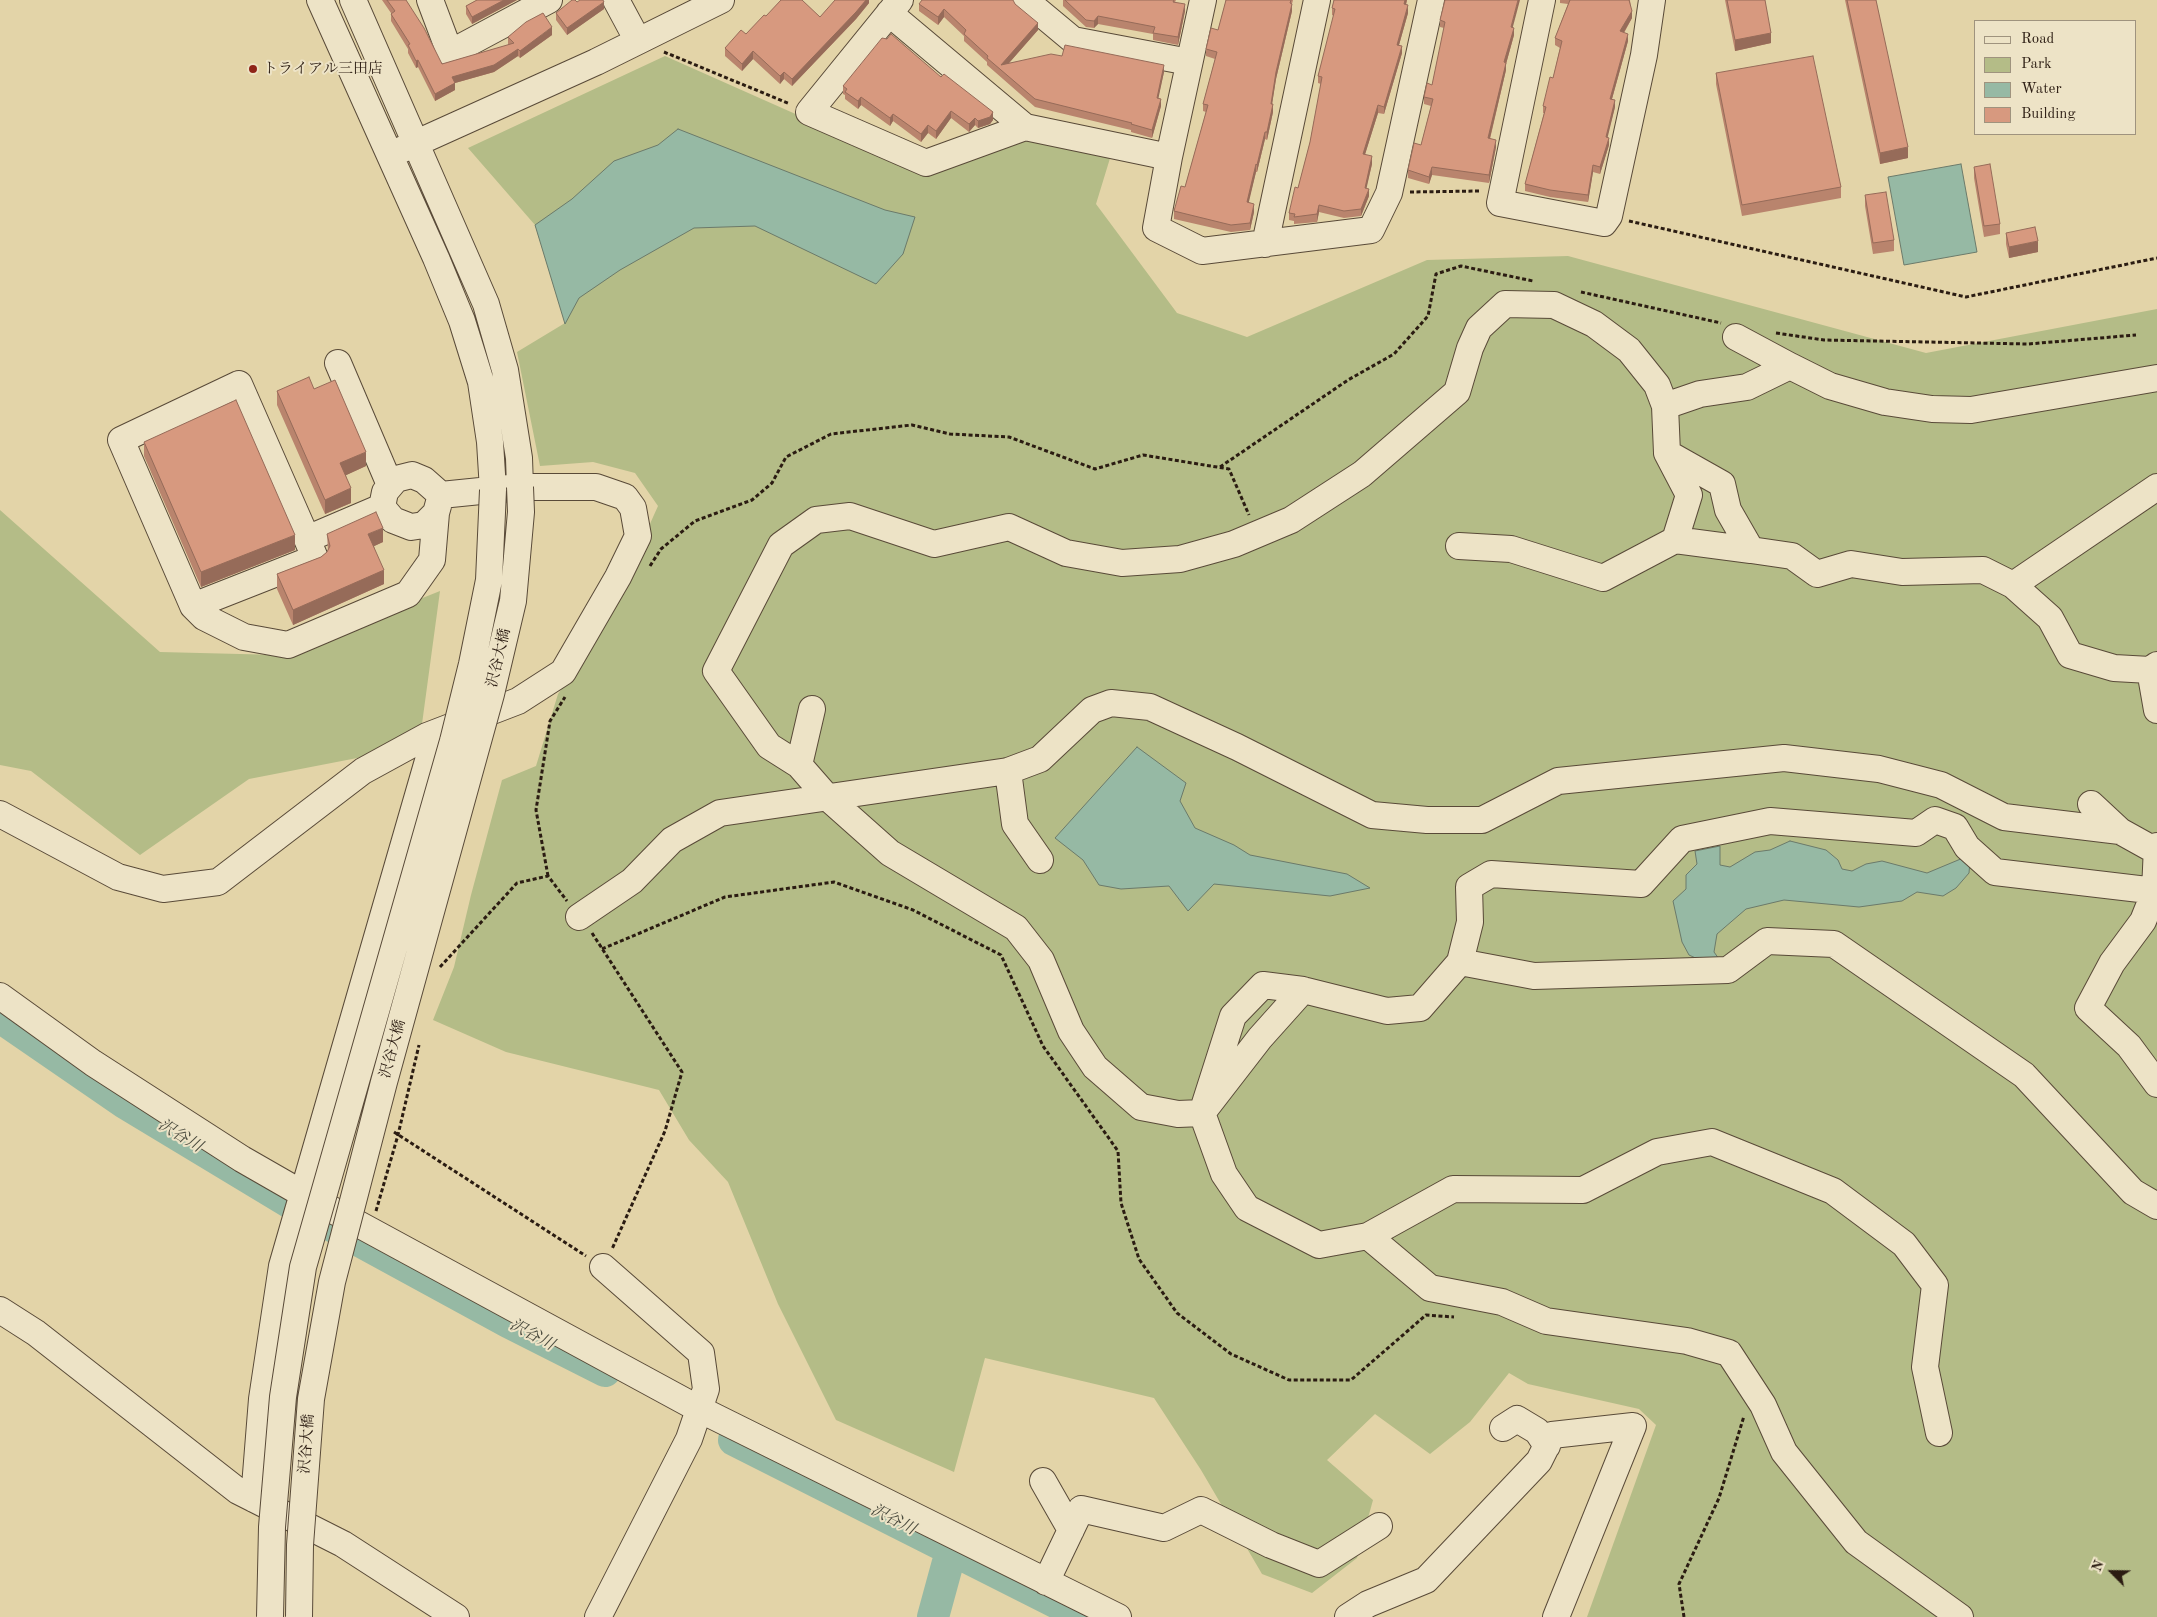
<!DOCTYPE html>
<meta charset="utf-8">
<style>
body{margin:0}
#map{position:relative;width:2157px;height:1617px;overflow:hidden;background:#e3d4a8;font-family:"Old Standard TT",serif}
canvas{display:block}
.legend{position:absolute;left:1974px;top:20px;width:162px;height:115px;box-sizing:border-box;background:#ede3c6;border:1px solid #9f937e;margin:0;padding:6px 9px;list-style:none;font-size:15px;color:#2b1c12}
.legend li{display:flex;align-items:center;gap:10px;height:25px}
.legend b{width:25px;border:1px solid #9f937e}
.north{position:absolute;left:2087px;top:1547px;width:50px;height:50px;-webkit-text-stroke:4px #ede3c6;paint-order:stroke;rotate:293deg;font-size:14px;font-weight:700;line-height:20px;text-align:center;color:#2b1c12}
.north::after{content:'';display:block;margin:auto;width:18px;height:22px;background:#2b1c12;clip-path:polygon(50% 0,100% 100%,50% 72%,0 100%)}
</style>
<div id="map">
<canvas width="2157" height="1617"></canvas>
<ul class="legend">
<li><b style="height:6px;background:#ede3c6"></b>Road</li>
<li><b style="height:14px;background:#b4bc87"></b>Park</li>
<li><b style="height:14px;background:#96b9a4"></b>Water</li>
<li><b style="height:14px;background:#d7997f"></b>Building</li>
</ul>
<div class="north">N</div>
</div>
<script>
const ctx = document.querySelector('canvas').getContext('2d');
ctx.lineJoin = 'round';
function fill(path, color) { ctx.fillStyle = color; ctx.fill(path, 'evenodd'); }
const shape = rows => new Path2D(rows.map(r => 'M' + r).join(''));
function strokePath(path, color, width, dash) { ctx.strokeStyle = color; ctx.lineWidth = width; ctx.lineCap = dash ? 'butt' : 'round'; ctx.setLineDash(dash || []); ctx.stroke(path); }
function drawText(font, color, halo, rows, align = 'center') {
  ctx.font = font + ' "Old Standard TT","Noto Serif JP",serif'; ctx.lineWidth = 4; ctx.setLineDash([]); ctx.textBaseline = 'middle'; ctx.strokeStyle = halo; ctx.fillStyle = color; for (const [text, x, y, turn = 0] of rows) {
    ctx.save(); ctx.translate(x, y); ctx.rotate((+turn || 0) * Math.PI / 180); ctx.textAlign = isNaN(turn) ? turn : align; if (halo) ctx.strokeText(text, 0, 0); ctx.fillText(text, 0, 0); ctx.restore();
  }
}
fill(shape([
 [665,56,926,172,1025,137,1111,155,1096,204,1177,313,1247,337,1427,260,1568,256,1926,353,2157,309,2157,1617,1587,1617,1656,1425,1639,1409,1528,1384,1509,1373,1470,1422,1430,1454,1375,1414,1327,1460,1373,1500,1357,1558,1312,1593,1262,1574,1201,1470,1154,1398,985,1358,954,1472,836,1420,778,1304,728,1182,689,1140,659,1090,506,1052,433,1020,454,967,471,895,502,780,536,766,558,694,604,626,658,506,635,473,593,462,540,466,517,352,565,323,535,225,468,148],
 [0,510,160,652,280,655,440,591,419,746,249,779,140,855,31,771,0,765]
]), '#b4bc87');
const water = shape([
 [678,129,885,210,915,217,903,254,876,284,755,226,694,228,620,270,579,298,565,324,535,225,572,199,614,161,658,145,678,129],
 [1961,164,1977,252,1904,265,1888,177,1961,164],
 [1137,747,1186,783,1180,801,1195,828,1234,845,1250,855,1347,874,1370,888,1330,896,1214,884,1188,911,1169,886,1121,889,1099,885,1083,860,1055,838,1137,747],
 [1790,841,1826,850,1838,860,1842,869,1852,871,1866,864,1882,861,1927,873,1963,858,1970,861,1969,873,1956,888,1943,896,1917,892,1902,901,1859,907,1784,900,1746,909,1717,934,1714,952,1719,959,1702,961,1689,955,1682,942,1673,901,1686,889,1686,875,1697,864,1695,851,1720,846,1720,865,1730,867,1755,852,1770,850,1790,841]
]);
fill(water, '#96b9a4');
strokePath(water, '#6b7a6a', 1);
strokePath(shape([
 [0,1017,125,1103,299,1208,508,1322,605,1371],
 [734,1440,1085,1617],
 [933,1617,951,1551]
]), '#96b9a4', 32);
const minor = shape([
 [320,0,436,258,462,321,481,382,490,442,493,490],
 [353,0,486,304,505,370,519,458,520,487],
 [430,0,450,53,549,0],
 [616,0,638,41],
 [900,0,809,112,926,163,1025,127,1169,157,1156,228,1202,251,1371,230,1389,193,1431,0],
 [1025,0,1073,40,1189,62],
 [1542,0,1500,203,1604,223,1609,216,1644,55,1652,0],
 [889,13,1025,127],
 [401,150,596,62,721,0],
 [1169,157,1203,0],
 [1265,244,1317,0],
 [1736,337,1790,366],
 [338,363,390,485],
 [2157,378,1971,410,1932,409,1885,402,1830,386,1790,366,1747,387,1700,394,1665,406,1657,385,1629,350,1594,324,1554,305,1505,304,1479,328,1470,348,1457,392,1362,474,1291,520,1234,544,1180,559,1122,563,1066,553,1009,527,934,544,850,516,816,520,781,545,716,671,769,746,799,765,827,797,890,853,1016,928,1041,960,1071,1031,1095,1067,1141,1107,1178,1114,1202,1113,1233,1016,1263,985,1303,990,1387,1011,1420,1008,1460,962,1470,922,1469,887,1491,874,1641,884,1682,839,1770,821,1916,833,1935,820,1955,827,1967,847,1995,872,2157,891],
 [1667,453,1722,484,1728,510,1751,550,1675,540],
 [382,507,307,539,239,384,121,440,193,606,204,617,244,637,288,645,408,594,432,560,436,513],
 [1459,546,1511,549,1603,578,1675,540,1689,495,1667,453,1665,406],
 [1751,550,1792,556,1817,574,1851,564,1902,572,1983,570,2013,585,2050,618,2070,655,2114,668,2150,670,2157,665],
 [2013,585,2157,487],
 [193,606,315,558,307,539],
 [2150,670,2157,710],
 [799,765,812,709],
 [1008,771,1015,824,1040,860],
 [2091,804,2120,831],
 [0,814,118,877,163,889,218,882,363,771,427,736,518,701,563,672,618,577,638,536,633,508,625,497,596,487,520,487,441,495,424,480,412,475,396,479,385,492,382,507,393,520,411,527,424,525,436,513,441,495],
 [2157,846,2155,891,2143,921,2112,963,2088,1008,2129,1046,2157,1084],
 [579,917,632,881,672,840,720,813,1008,771,1040,759,1092,710,1111,703,1150,707,1237,747,1372,815,1427,820,1482,820,1558,781,1784,758,1879,769,1941,785,2004,817,2120,831,2156,851],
 [1460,962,1534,976,1728,970,1767,941,1834,944,2024,1075,2133,1192,2157,1206],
 [1303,990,1260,1038,1202,1113,1224,1174,1247,1208,1319,1245,1368,1236,1453,1189,1583,1190,1657,1152,1712,1142,1833,1191,1904,1244,1935,1285,1925,1367,1939,1433],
 [0,996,93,1063,242,1159,303,1194,699,1409,1118,1617],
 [1368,1236,1430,1288,1502,1302,1546,1321,1687,1341,1729,1353,1763,1405,1784,1452,1856,1542,1960,1617],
 [0,1310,36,1333,238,1491,343,1544,456,1617],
 [1503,1428,1517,1419,1537,1431,1547,1446],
 [1043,1481,1071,1530],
 [254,1499,262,1399,282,1266,436,733],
 [1046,1582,1081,1509,1164,1528,1201,1510,1271,1545,1319,1564,1379,1526],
 [598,1617,689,1439,706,1389,701,1353,603,1267],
 [1348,1617,1368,1604,1426,1580,1539,1461,1552,1435,1633,1426,1556,1617]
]);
strokePath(minor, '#594a38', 28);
strokePath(shape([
 [664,52,790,104],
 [1410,192,1481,191],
 [1629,221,1966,297,2157,258],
 [1581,292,1721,323],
 [1776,333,1824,340,2028,344,2136,335],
 [1220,467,1348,380,1394,354,1428,316,1436,274,1461,266,1533,281],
 [650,566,661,549,695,521,752,500,772,483,786,457,831,434,912,425,950,434,1009,437,1095,469,1143,455,1229,469,1249,515],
 [548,876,536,810,550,721,565,697],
 [592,933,682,1072,665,1131,612,1249],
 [602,949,725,897,834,882,913,910,1001,955,1043,1046,1118,1151,1121,1203,1139,1259,1177,1313,1231,1354,1289,1380,1351,1380,1426,1315,1454,1317],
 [440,967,517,883,548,876,567,901],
 [394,1132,586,1256],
 [376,1211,398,1135,419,1045],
 [1684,1617,1679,1584,1719,1498,1744,1416]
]), '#2b1c12', 3, [4, 2.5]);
strokePath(minor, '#ede3c6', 26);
const minorBridge = shape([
 [270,1617,272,1527,283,1397,303,1267,453,741,472,664,489,580,493,490],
 [299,1617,300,1545,311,1399,332,1282,384,1082,491,694,513,601,521,512,520,487]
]);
strokePath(minorBridge, '#594a38', 28, []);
strokePath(minorBridge, '#ede3c6', 26);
fill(shape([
 [382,0,406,0,442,64,508,45,508,37,552,35,520,58,518,56,494,72,455,83,455,90,435,101,418,67,416,68,408,53,408,49,391,21,391,13],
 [477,0,517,0,472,24,466,14,466,6],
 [869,0,869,3,856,19,792,86,784,79,780,84,753,59,742,71,725,56,725,48,746,34,766,16,820,17],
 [1063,0,1176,0,1175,2,1185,11,1178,45,1153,40,1153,34,1098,24,1094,28,1086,27,1063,6],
 [1226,0,1293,0,1292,4,1292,11,1276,79,1272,104,1273,112,1267,140,1265,139,1257,172,1256,172,1248,203,1254,212,1250,230,1231,232,1174,219,1174,211,1185,187,1206,112,1203,111,1203,104,1215,59,1206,56,1206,49,1218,30],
 [1334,0,1407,0,1406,5,1408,13,1399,45,1402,53,1384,114,1378,113,1365,154,1372,164,1366,188,1369,196,1361,216,1344,218,1319,212,1317,222,1294,224,1294,221,1289,220,1289,213,1298,188,1310,142,1321,84,1318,83,1318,76,1334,16,1332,15,1332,8],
 [1560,0,1630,0,1632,18,1624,33,1628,41,1612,99,1615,107,1607,137,1609,145,1600,174,1593,172,1588,202,1550,197,1525,191,1525,184,1544,113,1543,113,1543,106,1553,78,1560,48,1555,45,1555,38,1568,4,1560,3],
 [1725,0,1765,0,1771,43,1735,51],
 [1845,0,1876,0,1908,158,1880,164],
 [577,2,604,9,567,35,556,20,556,13],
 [919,4,1015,4,1038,30,1009,63,1062,56,1164,72,1158,98,1161,106,1152,138,1131,132,1131,130,1035,107,987,65,987,62,964,41,964,36,944,17,938,25,919,11],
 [1440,20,1513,27,1514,35,1506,64,1506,70,1490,139,1496,147,1489,183,1432,175,1429,184,1408,178,1408,170,1421,145,1431,106,1424,104,1424,97,1432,85,1444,28,1440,27],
 [1716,73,1841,187,1841,198,1742,216,1716,84],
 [843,86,993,120,990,124,978,128,975,125,969,132,951,118,936,139,928,133,921,142,893,121,890,126,861,105,858,109,845,99,845,95,843,94],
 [1974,167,2000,224,2000,234,1984,237,1974,178],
 [1865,195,1894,240,1894,251,1873,254,1865,206],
 [2006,233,2038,252,2009,258,2006,244],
 [314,389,366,466,346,475,351,503,325,514,277,405,277,391],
 [144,442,295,550,201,587,144,456],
 [327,534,383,542,374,546,384,584,293,625,277,589,277,574,321,557,327,552,328,551]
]), '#b9846d');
fill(shape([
 [504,0,517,0,472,24,472,17],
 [866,0,869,0,869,3,856,19,792,86,792,79],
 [1405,0,1407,0,1404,11,1404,4],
 [1518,0,1520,0,1511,34,1511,27],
 [604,2,604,9,567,35,567,28],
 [1185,4,1185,11,1178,45,1178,37],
 [1292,4,1292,11,1276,79,1271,111,1271,104,1276,72],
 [1408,5,1408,13,1397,52,1397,45],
 [944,9,944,17,938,25,938,17],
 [1632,11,1632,18,1620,39,1620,31],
 [1098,16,1098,24,1094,28,1094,21],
 [1038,23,1038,30,1002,71,1001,65],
 [552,27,552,35,520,58,520,51],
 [1514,28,1514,35,1506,64,1506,70,1488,146,1488,138,1504,62],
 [1771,33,1771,43,1735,51,1735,40],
 [1628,34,1628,41,1610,106,1610,99],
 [1402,46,1402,53,1384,114,1384,107],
 [518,49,518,56,494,72,455,83,455,90,435,101,435,94,452,77],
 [753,51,753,59,742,71,742,64],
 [418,60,418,67,416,68,416,61],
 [1164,65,1164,72,1157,105,1157,98],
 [784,72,784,79,780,84,780,76],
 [861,97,861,105,858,109,858,101],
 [1161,99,1161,106,1152,138,1152,130],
 [1615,100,1615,107,1606,144,1606,137],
 [1273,104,1273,112,1267,140,1267,132],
 [1378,105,1378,113,1363,161,1363,154],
 [951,111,951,118,936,139,936,131],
 [993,112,993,120,990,124,978,128,978,121],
 [893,114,893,121,890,126,890,118],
 [975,118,975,125,969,132,969,124],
 [928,125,928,133,921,142,921,134],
 [1265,132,1265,139,1257,172,1257,165],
 [1609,138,1609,145,1600,174,1600,167],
 [1496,140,1496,147,1489,183,1489,175],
 [1908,147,1908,158,1880,164,1880,153],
 [1372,156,1372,164,1365,195,1365,188],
 [1256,164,1256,172,1247,210,1247,202],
 [1593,165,1593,172,1588,202,1588,195],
 [1432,167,1432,175,1429,184,1429,177],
 [1369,189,1369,196,1361,216,1361,209],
 [1254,204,1254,212,1250,230,1250,223],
 [1319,205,1319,212,1317,222,1317,214],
 [2038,241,2038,252,2009,258,2009,247],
 [366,452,366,466,340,478,340,463],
 [351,488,351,503,325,514,325,500],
 [383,528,383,542,368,549,368,534],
 [295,535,295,550,201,587,201,572],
 [384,570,384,584,293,625,293,610]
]), '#966b59');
const building = shape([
 [387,0,406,0,424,28,442,64,514,43,508,37,526,22,543,13,552,27,520,51,518,49,494,65,452,77,455,83,435,94,418,60,416,61,408,45,410,44,391,14,395,11,387,0],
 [477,0,504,0,472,17,466,6,477,0],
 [572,0,575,0,577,2,580,0,603,0,604,2,567,28,556,13,572,0],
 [781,0,802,0,820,17,835,0,866,0,856,12,792,79,784,72,780,76,753,51,742,64,725,48,741,30,746,34,764,15,766,16,781,0],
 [922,0,1013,0,1015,4,1038,23,1001,65,1051,54,1062,56,1065,45,1164,65,1157,98,1161,99,1152,130,1131,124,1132,123,1035,99,987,58,988,56,964,34,966,30,944,9,938,17,919,4,922,0],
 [1065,0,1174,0,1173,2,1185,4,1178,37,1153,33,1155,27,1098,16,1094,21,1086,20,1065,0],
 [1226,0,1291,0,1290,3,1292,4,1276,72,1271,104,1273,104,1267,132,1265,132,1257,165,1256,164,1247,202,1254,204,1250,223,1231,225,1174,211,1181,186,1185,187,1208,105,1203,104,1217,52,1206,49,1211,28,1218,30,1226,0],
 [1334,0,1405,0,1404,4,1408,5,1397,45,1402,46,1384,107,1378,105,1363,154,1372,156,1365,188,1369,189,1361,209,1344,211,1319,205,1317,214,1294,217,1295,214,1289,213,1295,187,1298,188,1310,142,1322,77,1318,76,1335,9,1332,8,1334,0],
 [1445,0,1518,0,1511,27,1514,28,1504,62,1506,63,1488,138,1496,140,1489,175,1432,167,1429,177,1408,170,1414,143,1421,145,1433,99,1424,97,1427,83,1432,85,1445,22,1440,20,1445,0],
 [1570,0,1629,0,1632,11,1620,31,1628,34,1610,99,1615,100,1606,137,1609,138,1600,167,1593,165,1588,195,1550,190,1525,184,1546,107,1543,106,1550,77,1553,78,1562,41,1555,38,1570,0],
 [1727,0,1765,0,1771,33,1735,40,1727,0],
 [1847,0,1876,0,1908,147,1880,153,1847,0],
 [891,34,941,77,944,74,993,112,990,117,978,121,975,118,969,124,951,111,936,131,928,125,921,134,893,114,890,118,861,97,858,101,845,92,847,89,843,86,882,38,887,39,891,34],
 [1813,56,1841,187,1742,205,1716,73,1813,56],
 [1990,164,2000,224,1984,226,1974,167,1990,164],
 [1886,192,1894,240,1873,243,1865,195,1886,192],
 [2035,227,2038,241,2009,247,2006,233,2035,227],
 [309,377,314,389,335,380,366,452,340,463,351,488,325,500,277,391,309,377],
 [236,400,295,535,201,572,144,442,236,400],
 [376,512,383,528,368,534,384,570,293,610,277,574,321,557,327,552,330,546,327,534,376,512]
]);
fill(building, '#d7997f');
strokePath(building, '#966b59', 1);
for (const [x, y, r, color] of [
 [253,69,5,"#8f2418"]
]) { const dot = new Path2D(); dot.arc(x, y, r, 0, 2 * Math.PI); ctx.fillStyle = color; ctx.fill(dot); strokePath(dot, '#ede3c6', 2); }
drawText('15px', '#2b1c12', '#ede3c6', [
 ["トライアル三田店",263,69]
], 'left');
drawText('15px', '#2b1c12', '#ede3c6', [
 ["沢谷大橋",499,658,-77],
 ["沢谷大橋",393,1049,-75],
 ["沢谷大橋",307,1444,-86]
]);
drawText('italic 16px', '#4b4b3e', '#ede3c6', [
 ["沢谷川",180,1136,31],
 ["沢谷川",532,1335,28],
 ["沢谷川",893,1520,27]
]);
</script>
